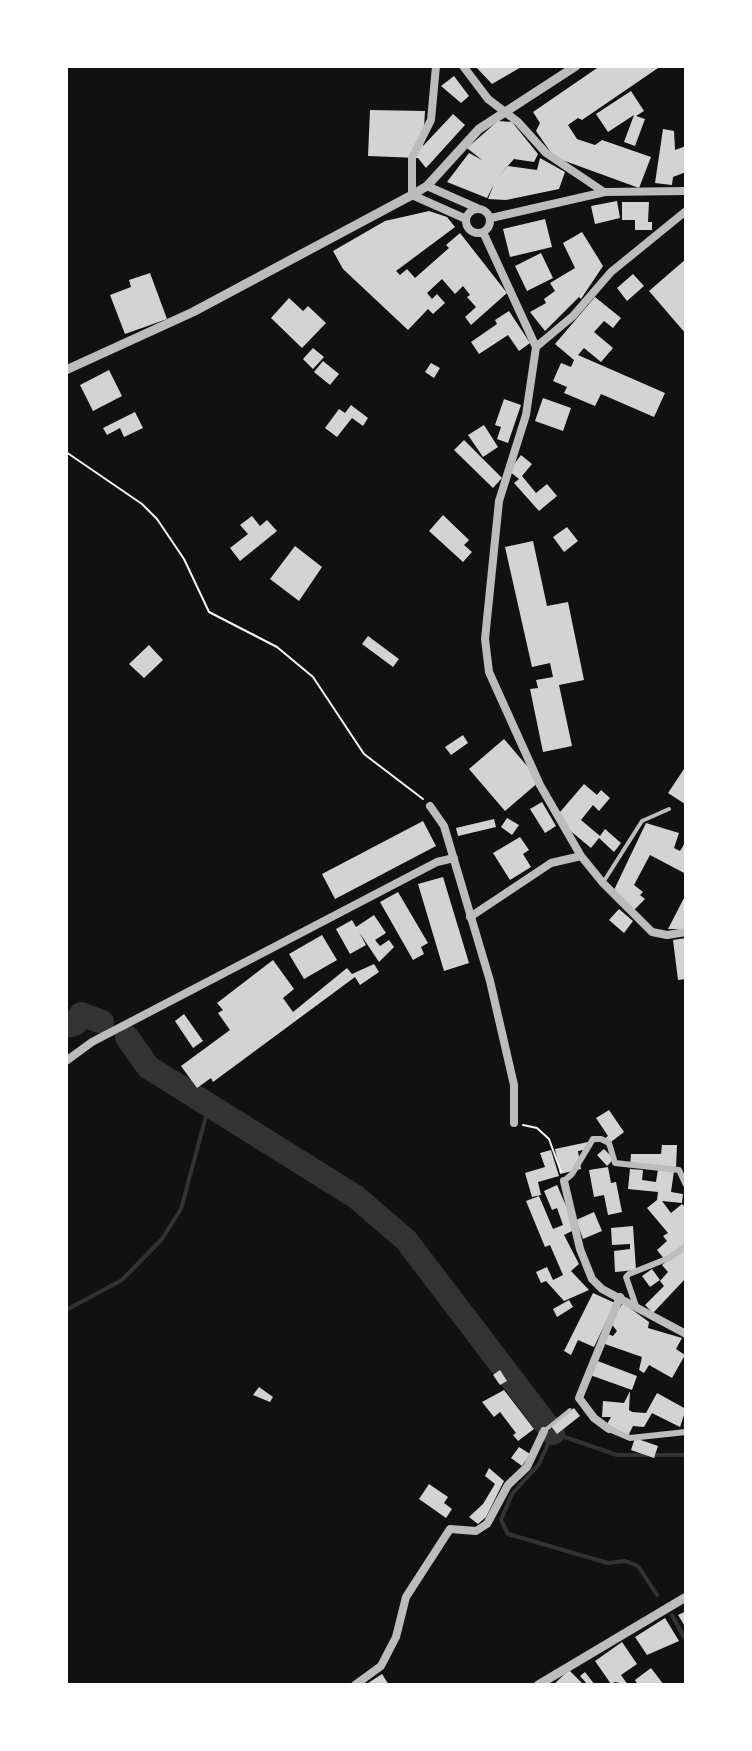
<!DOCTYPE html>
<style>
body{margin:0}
#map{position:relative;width:752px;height:1751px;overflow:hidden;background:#111;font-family:Arial,sans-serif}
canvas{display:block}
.frame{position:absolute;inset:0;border:68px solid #fff;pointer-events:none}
</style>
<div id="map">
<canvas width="752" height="1751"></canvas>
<div class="frame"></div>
</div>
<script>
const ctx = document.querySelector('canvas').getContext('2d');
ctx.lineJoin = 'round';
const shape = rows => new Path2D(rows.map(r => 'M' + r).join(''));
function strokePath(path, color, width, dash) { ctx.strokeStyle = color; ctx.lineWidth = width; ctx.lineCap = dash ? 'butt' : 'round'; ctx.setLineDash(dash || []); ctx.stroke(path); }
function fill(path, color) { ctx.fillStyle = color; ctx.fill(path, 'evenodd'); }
strokePath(shape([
 [66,1310,122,1280,162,1239,181,1209,209,1105],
 [657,1595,638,1566,625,1561,608,1563,508,1534,501,1520,512,1494,539,1464,553,1433,617,1455,686,1455],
 [672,1615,686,1641]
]), '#333', 4);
strokePath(shape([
 [66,1026,75,1024,81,1014,102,1022],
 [127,1037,148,1067,356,1197,406,1240,553,1433]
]), '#333', 24);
fill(shape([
 [475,66,523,66,492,84],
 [600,66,661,66,582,120,578,118,568,125,577,139,595,145,602,140,651,157,639,188,554,157,536,131,540,123,533,112],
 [454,76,469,96,461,103,441,86],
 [631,91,644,111,636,116,645,119,635,146,624,142,634,115,608,132,596,114],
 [370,110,425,111,423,146,453,114,465,125,426,168,418,158,368,156],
 [498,121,512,122,538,154,534,162,514,159,497,178,508,166,537,170,540,158,565,172,559,189,506,200,488,199,494,184,487,198,447,182,469,153,482,160,467,148],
 [663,129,674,131,675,150,686,146,686,172,673,177,672,185,655,183],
 [617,201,620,218,595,224,591,206],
 [622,202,649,202,648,222,652,222,652,230,635,230,635,220,622,220],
 [429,211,447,217,455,227,396,271,400,275,407,269,415,278,449,248,446,245,460,233,507,293,471,325,465,317,476,307,467,297,470,295,463,286,455,294,442,279,427,293,432,299,437,294,445,303,433,314,428,309,408,330,343,269,333,251,385,221],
 [545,219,552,247,510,257,503,229],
 [582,232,603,266,581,299,579,297,545,331,530,312,546,303,544,299,555,291,550,283,575,268,563,243],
 [541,253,553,278,527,291,515,266],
 [686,259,686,334,649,291],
 [150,273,167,319,125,334,110,295,131,287,129,280],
 [633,274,644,286,627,301,617,288],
 [595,297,621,318,613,328,604,321,594,332,613,348,601,362,584,348,578,355,665,393,654,417,601,394,595,406,564,393,567,387,553,381,561,363,571,367,574,360,555,344],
 [289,298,303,311,308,306,326,323,302,348,271,318],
 [509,311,530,343,519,351,508,335,479,354,471,342,497,324,495,320],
 [313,348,324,357,313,369,303,359],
 [323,361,339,374,330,385,314,372],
 [431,363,440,368,434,378,425,372],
 [109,370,122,396,93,411,80,385],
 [543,398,571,408,563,431,535,421],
 [504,399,521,405,508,443,497,439,501,427,495,425],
 [351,405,368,418,363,426,352,418,337,437,325,428,339,409,345,413],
 [135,412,143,428,124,437,120,428,107,435,103,428],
 [484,425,498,447,483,457,468,435],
 [464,440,502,478,493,488,454,450],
 [521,455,532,464,522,476,536,493,547,484,557,496,539,511,514,483,519,479,509,471],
 [443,515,469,540,464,545,472,552,463,562,429,531],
 [252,516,260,526,267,520,277,531,240,561,230,548,248,534,240,525],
 [567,527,578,541,564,552,553,537],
 [533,541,547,606,568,602,584,680,559,685,572,746,543,752,530,689,538,688,536,680,553,677,550,663,532,667,505,547],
 [295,546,322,567,299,601,270,579],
 [368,636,399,659,393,667,362,644],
 [149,645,163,660,144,678,129,664],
 [463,735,468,743,451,755,445,747],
 [504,739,540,781,505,811,469,769],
 [686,766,686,802,685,804,668,793],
 [584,784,597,795,601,790,610,798,599,811,593,805,581,820,600,836,605,829,621,843,614,852,599,838,591,848,555,818],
 [542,802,556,826,545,833,530,809],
 [507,818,519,825,512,835,501,827],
 [494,819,496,827,458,836,456,828],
 [423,821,436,846,335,899,322,874],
 [646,823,679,833,674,848,680,851,686,841,686,874,650,855,634,885,643,892,640,895,645,899,634,910,614,890],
 [520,837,529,850,523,854,531,867,510,880,493,853],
 [443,877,469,963,444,971,418,884],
 [398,892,428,943,421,947,424,954,413,960,380,902],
 [684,898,686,929,668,929],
 [619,909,633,921,624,933,609,920],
 [374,915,386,933,375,940,380,946,389,940,394,947,379,962,359,932,366,945,350,954,336,929,352,920,356,927],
 [322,935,337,960,304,979,289,954],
 [686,938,686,979,678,980,673,940],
 [273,960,294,989,283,998,293,1012,347,968,352,974,374,964,379,972,360,985,355,977,213,1082,211,1078,197,1088,181,1066,230,1030,218,1013,223,1010,217,1003],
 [184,1014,203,1041,193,1048,175,1021],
 [609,1110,624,1132,607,1145,603,1140,608,1136,596,1118],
 [588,1142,589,1149,578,1151,581,1169,560,1174,555,1149],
 [662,1145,677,1145,676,1168,630,1167,631,1154,661,1154],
 [604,1149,614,1159,607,1166,597,1155],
 [551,1150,559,1176,538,1182,541,1195,532,1197,525,1173,545,1167,540,1153],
 [608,1167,611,1183,616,1182,622,1212,608,1215,604,1195,594,1197,589,1170],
 [630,1169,643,1170,642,1180,656,1182,658,1169,674,1171,671,1192,683,1194,682,1203,662,1201,671,1213,682,1204,686,1208,686,1243,665,1260,657,1250,667,1241,663,1236,668,1233,647,1208,657,1200,658,1192,628,1189],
 [557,1185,576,1229,564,1235,579,1264,571,1271,589,1290,564,1301,546,1281,541,1283,536,1272,547,1267,553,1280,563,1275,550,1245,545,1247,526,1201,539,1196,553,1229,563,1225,557,1208,552,1210,544,1191],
 [594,1212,602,1231,583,1239,576,1220],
 [633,1226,636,1270,615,1272,614,1251,630,1249,630,1244,612,1245,611,1228],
 [686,1247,686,1278,653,1313,645,1305,664,1286,660,1281,668,1272,662,1265],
 [652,1269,660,1280,650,1287,642,1276],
 [593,1293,615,1303,594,1347,578,1340,571,1355,564,1351],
 [569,1300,573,1307,557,1317,553,1309],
 [623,1303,649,1322,648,1328,682,1338,676,1349,685,1355,672,1378,649,1365,644,1373,639,1370,642,1357,602,1343,605,1333,613,1336,617,1331,610,1322],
 [595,1360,637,1376,632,1390,590,1375],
 [500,1370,507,1381,500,1385,493,1375],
 [259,1387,273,1397,270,1402,253,1395],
 [504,1390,534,1429,518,1441,513,1435,516,1433,500,1412,494,1417,482,1402],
 [630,1391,629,1410,632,1412,646,1413,657,1393,686,1409,680,1427,652,1413,644,1427,633,1426,628,1436,607,1424,611,1417,602,1417,603,1401,624,1403],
 [574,1408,580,1416,557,1434,551,1426],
 [635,1438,658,1446,654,1458,631,1450],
 [519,1447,530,1454,522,1466,511,1458],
 [489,1468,504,1481,486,1517,478,1524,469,1517,483,1504,495,1484,485,1476],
 [429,1484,448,1497,444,1503,452,1509,446,1518,419,1499],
 [686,1611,686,1628,678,1615],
 [665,1618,679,1641,647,1655,635,1637],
 [622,1642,637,1664,621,1675,628,1685,615,1682,611,1684,595,1661],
 [651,1668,664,1685,638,1685,635,1680],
 [569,1670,584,1685,553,1685],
 [585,1672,595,1685,588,1685,580,1676],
 [382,1674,389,1685,365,1685]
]), '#d3d3d3');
strokePath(shape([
 [66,452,142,504,157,519,184,559,209,612,277,647,313,677,364,754,423,799],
 [523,1125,537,1128,549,1139,561,1172]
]), '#f5f5f5', 2);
strokePath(shape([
 [604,881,642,821,669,809],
 [544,1431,570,1410]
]), '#bcbcbc', 4);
strokePath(shape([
 [564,1181,572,1174,593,1139,601,1139,609,1143,615,1163,679,1170,686,1185],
 [636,1306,626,1277,629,1274,669,1258,686,1246],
 [609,1429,630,1438,686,1432]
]), '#bcbcbc', 6);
strokePath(shape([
 [436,66,431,120,412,158,412,195,466,219],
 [463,66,488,99,518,122,546,153,604,192],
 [427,186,477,208],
 '466 221a12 12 0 1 1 24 0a12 12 0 1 1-24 0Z',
 [491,218,605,192,686,191],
 [483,232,536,347,526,415,499,501,485,639,489,672,540,785,581,856,603,883,652,932,667,935,686,932],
 [536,347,573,316,611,272,686,211],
 [430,806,444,826,490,981,514,1085,514,1123],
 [470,917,551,863,581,856],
 [66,1061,92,1042,437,862,454,858],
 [564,1181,580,1249,592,1279,602,1289,686,1334],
 [609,1429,594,1418,579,1398,620,1297],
 [355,1685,381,1666,396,1637,406,1597,450,1529,476,1531,487,1524,508,1485,527,1467,544,1431]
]), '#bcbcbc', 8);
strokePath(shape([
 [66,370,193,312,412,195,427,186,479,129,576,66],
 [538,1685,686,1597]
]), '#bcbcbc', 9);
</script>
